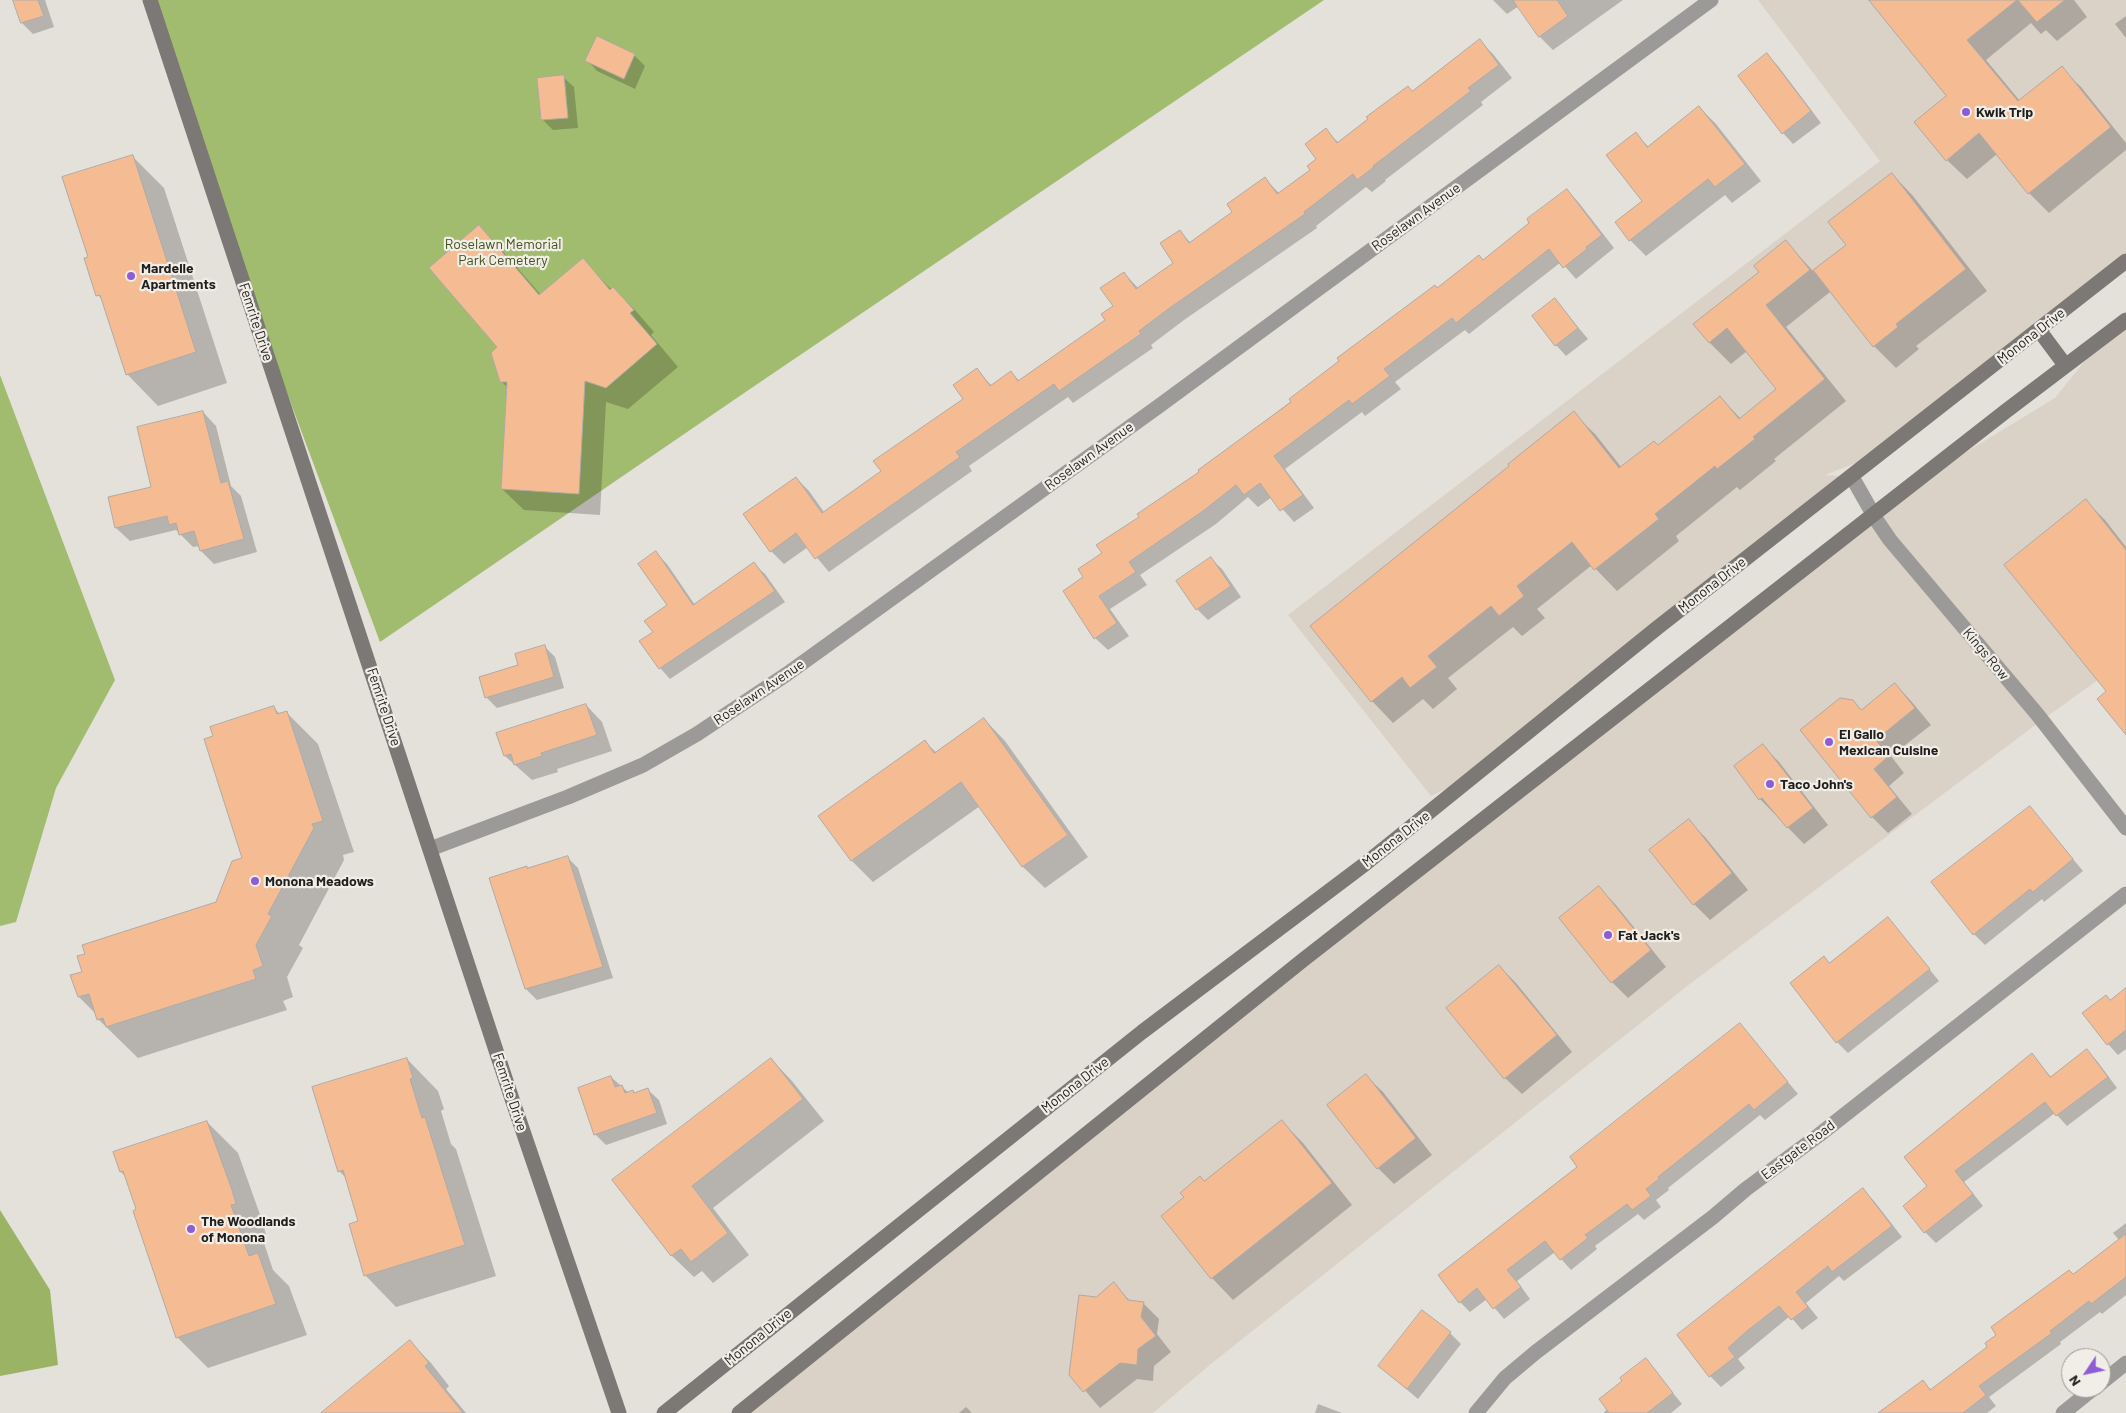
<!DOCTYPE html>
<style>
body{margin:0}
#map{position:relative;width:2126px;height:1413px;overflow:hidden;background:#e4e0da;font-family:Barlow,sans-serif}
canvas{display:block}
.north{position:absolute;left:2061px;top:1348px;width:50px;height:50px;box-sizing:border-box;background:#f1ede7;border:1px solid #9e9b96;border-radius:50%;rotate:236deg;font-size:14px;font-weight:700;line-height:20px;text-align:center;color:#211f1d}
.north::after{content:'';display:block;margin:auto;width:18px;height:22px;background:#8e5dd6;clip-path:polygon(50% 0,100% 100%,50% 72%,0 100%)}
</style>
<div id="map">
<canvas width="2126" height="1413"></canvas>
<div class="north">N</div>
</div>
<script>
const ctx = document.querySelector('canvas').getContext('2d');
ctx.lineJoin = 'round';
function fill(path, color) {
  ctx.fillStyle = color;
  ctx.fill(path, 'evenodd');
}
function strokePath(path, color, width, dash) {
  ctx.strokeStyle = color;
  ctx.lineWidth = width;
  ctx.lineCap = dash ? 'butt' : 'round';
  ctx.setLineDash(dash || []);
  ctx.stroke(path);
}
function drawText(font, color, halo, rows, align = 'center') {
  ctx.font = font + ' Barlow,sans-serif';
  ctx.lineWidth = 4.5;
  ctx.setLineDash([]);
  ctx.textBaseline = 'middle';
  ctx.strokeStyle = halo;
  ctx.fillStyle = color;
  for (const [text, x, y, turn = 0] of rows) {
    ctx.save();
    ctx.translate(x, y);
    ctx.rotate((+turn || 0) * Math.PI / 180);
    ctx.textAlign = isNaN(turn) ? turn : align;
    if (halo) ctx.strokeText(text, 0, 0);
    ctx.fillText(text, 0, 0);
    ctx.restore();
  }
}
fill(new Path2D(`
 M1758 0H2126V261L1884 452 1825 475 1852 477 1480 772 1431 796 1288 615 1880 161Z
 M2126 320V660L2042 720 1691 983 1212 1363 1153 1413H739L1912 485 2055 398 2108 332Z`), '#dad1c7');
fill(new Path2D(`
 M150 0H1324L750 389 380 642 224 224Z
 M0 375 115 680 56 788 16 922 0 926Z`), '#a2bc6f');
fill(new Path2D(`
 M0 1210 50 1290 58 1365 0 1376Z`), '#9ab365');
fill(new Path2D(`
 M14 0H45L54 27 33 34 22 23Z
 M1493 0H1623L1553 50 1539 36 1519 6 1507 14Z
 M1871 0H2074L2087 17 2057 41 2046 30 2041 34 2031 23 1986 60 2020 101 2061 68 2081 87 2126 143V150L2049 213 2029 193 1997 154 1967 179 1947 160 1948 96Z
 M2126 16V38L2115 24Z
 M597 38 635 56 645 66 635 89 597 71 587 60Z
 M1480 41 1493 54 1512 78 1481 102 1483 105 1385 180 1386 181 1372 192 1366 187 1316 226 1317 228 1184 320 1151 345 1153 348 1073 403 1068 397 969 466 972 471 829 572 808 547 784 564 771 551 796 478 809 491 824 512 882 471 965 399 977 370 992 386 1011 373 1020 381 1107 320 1114 306 1124 273 1139 289 1175 263 1179 231 1191 243 1234 213 1265 179 1280 194 1312 171 1318 159 1325 130 1339 143 1412 92Z
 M1767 55 1778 66 1821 123 1793 144 1783 133Z
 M563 77 574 87 578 128 553 130 542 119Z
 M1699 107 1716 124 1761 181 1732 203 1725 195 1646 256 1630 240 1643 201 1635 134 1649 147Z
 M132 156 164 188 227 383 158 406 127 374 103 301 98 295 89 258Z
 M1892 174 1913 196 1987 291 1916 346 1919 349 1896 368 1874 346 1830 292 1786 327 1846 401 1774 459 1776 461 1740 490 1737 487 1676 536 1679 541 1617 591 1592 565 1537 609 1545 618 1522 636 1513 627 1448 678 1457 689 1433 709 1423 699 1393 723 1372 701 1511 466 1573 413 1595 434 1622 468 1658 447 1720 397 1741 419 1778 389 1747 351 1731 364 1709 342 1761 272 1786 242 1813 271 1848 245Z
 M1567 190 1579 203 1614 248 1576 279 1561 262 1469 334 1465 330 1395 382 1401 389 1365 416 1362 412 1285 469 1314 508 1294 522 1272 497 1258 507 1248 497 1216 524 1140 575 1147 585 1110 609 1129 636 1108 650 1095 638 1085 578 1104 554 1141 517 1479 256 1484 261 1531 223Z
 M479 227 500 248 541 295 582 260 612 290 613 288 635 310 654 332 651 335 678 367 628 409 606 402 600 515 524 510 502 489 508 388 501 381 499 347Z
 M1555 300 1588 339 1566 356 1556 345Z
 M203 412 216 426 231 486 241 496 257 552 214 564 201 551 200 546 193 547 176 530 130 541 116 528 109 498 153 488Z
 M2086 501 2105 520 2126 547V733L2108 692Z
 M656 553 667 564 695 605 754 564 765 574 785 602 670 679 660 668 654 632 669 605Z
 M1211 559 1222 569 1241 597 1208 620 1197 609 1178 582Z
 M544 646 555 657 564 688 497 708 486 697Z
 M1895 684 1911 701 1931 725 1891 756 1904 773 1889 786 1912 814 1888 833 1872 817 1853 702 1862 711Z
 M586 705 602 722 612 751 557 769 558 772 532 780 505 756Z
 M274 708 280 714 286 712 318 744 354 852 343 855 344 860 299 945 303 948 287 977 293 997 283 1001 287 1010 138 1058 98 1019 97 1015 79 997 83 973 217 903 244 859 214 737Z
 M984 719 1005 741 1088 857 1045 888 1023 867 980 806 873 882 852 861 925 742 937 753Z
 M1763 746 1779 762 1828 825 1804 844 1760 799Z
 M2030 808 2083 871 2044 902 2042 899 1985 945 1974 934Z
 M1688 821 1705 837 1748 890 1710 920 1694 904 1651 850Z
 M567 857 578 868 613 978 537 1000 526 989 491 879 526 867 529 869Z
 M1598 887 1615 904 1666 967 1628 998 1612 982Z
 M1888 918 1939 981 1848 1053 1837 1042 1791 983 1824 958 1830 964Z
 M1499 966 1516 983 1572 1052 1522 1094 1505 1078Z
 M2126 989V1049L2118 1055 2108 1044 2111 1001Z
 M1740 1025 1798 1094 1765 1120 1760 1115 1668 1188 1669 1190 1656 1200 1661 1207 1644 1220 1638 1214 1595 1246 1597 1249 1571 1270 1555 1252 1517 1281 1530 1299 1504 1319 1487 1299 1470 1312 1460 1302 1579 1168Z
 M2086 1051 2097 1061 2117 1088 2067 1126 2055 1113 1964 1182 1983 1206 1936 1243 1925 1232 1929 1187 2032 1055 2051 1077Z
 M407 1059 438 1091 444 1109 441 1111 451 1144 456 1149 496 1276 396 1307 365 1275 360 1222 347 1179 339 1171Z
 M771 1059 792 1081 824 1121 713 1208 749 1255 713 1283 702 1271 694 1277 672 1256 614 1181Z
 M1366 1076 1383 1092 1432 1155 1394 1184 1378 1168Z
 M611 1077 629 1093 633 1092 635 1094 648 1090 659 1100 667 1124 606 1145 595 1134Z
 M207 1122 238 1153 263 1223 266 1235 262 1237 273 1270 289 1286 307 1335 208 1368 177 1337 126 1177 121 1172Z
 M1282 1122 1303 1143 1352 1205 1233 1300 1212 1278 1162 1216Z
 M1863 1190 1874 1201 1902 1237 1844 1281 1839 1276 1806 1303 1818 1318 1802 1330 1790 1316 1738 1359 1745 1368 1721 1387 1710 1376 1679 1336Z
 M2126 1223V1295L2102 1314 2100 1312 2060 1342 2061 1344 1989 1397 1996 1406 1987 1413H1881L1922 1381 1932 1391 1989 1347 2073 1276 2119 1240 2113 1233Z
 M1114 1284 1131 1302 1143 1303 1159 1319 1157 1334 1171 1352 1154 1366 1153 1381 1137 1379 1100 1408 1071 1374 1096 1298Z
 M1450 1333 1461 1344 1418 1399 1379 1366Z
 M410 1342 431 1363 449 1386 446 1389 466 1413H323Z
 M1646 1360 1682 1404 1671 1413H1603L1608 1409 1624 1381Z
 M1318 1404 1342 1413H1315Z
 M966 1407 972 1413H959Z`), '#0003');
const building = new Path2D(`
 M13 0H38L44 16 21 23Z
 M1513 0H1557L1568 16 1539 37Z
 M1869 0H2017L1967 40 2018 101 2062 66 2111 127 2028 194 1979 133 1946 161 1914 122 1946 96Z
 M2018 0H2065L2037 22Z
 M597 36 635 54 624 79 585 61Z
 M1480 39 1499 65 1468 88 1471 91 1373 166 1374 167 1357 180 1353 174 1304 212 1305 214 1171 307 1139 331 1141 334 1059 391 1054 384 956 452 960 457 815 559 796 533 770 552 743 514 796 477 822 513 881 471 873 461 963 399 953 385 977 368 990 386 1011 371 1018 381 1105 320 1101 314 1113 306 1100 288 1124 272 1136 289 1173 263 1160 243 1180 230 1189 243 1232 212 1227 204 1265 177 1277 194 1310 170 1307 166 1316 159 1305 144 1326 128 1337 143 1368 119 1366 117 1408 86 1412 91Z
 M1767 53 1811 111 1782 134 1738 76Z
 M564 75 568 118 541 120 537 78Z
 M1699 106 1745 164 1715 187 1708 179 1629 241 1615 222 1642 201 1606 155 1636 132 1647 147Z
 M133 155 196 352 126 375 100 295 96 296 84 258 88 257 62 177Z
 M1892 173 1966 269 1896 324 1898 327 1873 347 1813 270 1846 245 1828 222Z
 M1567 189 1602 235 1586 247 1587 249 1563 268 1549 249 1456 323 1452 318 1384 369 1390 376 1352 404 1349 400 1274 456 1303 495 1280 511 1260 483 1244 495 1236 485 1203 511 1129 562 1136 572 1099 596 1117 623 1094 639 1063 591 1083 577 1078 569 1102 553 1096 545 1139 517 1137 514 1199 472 1198 470 1291 402 1289 399 1339 361 1337 358 1435 285 1437 288 1479 255 1483 260 1529 223 1527 219Z
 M479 225 539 295 583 258 610 290 613 287 634 310 630 313 657 344 606 388 585 381 579 494 501 489 507 382H500L491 353 497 347 429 268Z
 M1786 240 1810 270 1766 305 1825 379 1753 437 1755 439 1717 469 1715 466 1655 514 1659 519 1594 570 1572 542 1517 586 1524 596 1499 616 1491 606 1428 656 1437 667 1410 688 1402 677 1371 702 1310 626 1509 466 1508 464 1574 411 1619 468 1654 441 1658 445 1720 396 1739 419 1776 389 1727 328 1709 343 1693 324 1759 272 1754 266Z
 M1555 298 1578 328 1555 346 1532 316Z
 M203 411 221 483 228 481 244 539 200 551 194 531 179 535 176 523 169 525 167 516 115 528 108 497 151 487 137 427Z
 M2086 499 2126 550V735L2097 699 2106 691 2004 565Z
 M656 551 693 605 754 562 775 591 659 669 639 641 653 632 644 621 667 605 638 564Z
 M1211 557 1231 586 1196 610 1176 581Z
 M545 645 554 677 485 698 479 677 518 665 515 654Z
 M1895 683 1915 708 1876 740 1889 756 1874 769 1897 797 1871 818 1800 730 1840 698 1853 700 1861 710Z
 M586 704 597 735 541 753 542 756 514 765 511 754 504 756 496 733Z
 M274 706 277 714 287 711 323 821 312 824 314 828 268 914 272 916 256 945 263 966 253 970 256 979 106 1027 103 1018 97 1020 89 994 78 997 70 975 82 972 77 956 85 954 82 945 216 902 232 861 242 858 204 739 213 736 210 727Z
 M984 718 1068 835 1022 867 961 782 851 861 818 816 925 740 934 753Z
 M1763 744 1813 808 1787 828 1762 798 1759 800 1734 766Z
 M2030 806 2073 859 2033 892 2030 889 1973 935 1931 882Z
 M1689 819 1732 873 1693 905 1649 850Z
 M568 856 603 967 525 989 489 878 527 866V868Z
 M1599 886 1651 950 1611 983 1559 918Z
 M1888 917 1930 969 1836 1043 1790 983 1824 956 1829 963Z
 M1499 965 1557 1035 1504 1079 1446 1008Z
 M2126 988V1030L2107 1045 2082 1013 2106 995 2110 1000Z
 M1740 1023 1788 1082 1754 1110 1749 1104 1658 1177 1659 1179 1646 1189 1651 1196 1632 1210 1627 1204 1585 1235 1588 1238 1560 1260 1545 1241 1507 1270 1521 1287 1493 1309 1477 1288 1459 1303 1438 1275 1577 1167 1570 1157Z
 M2087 1049 2108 1077 2056 1116 2045 1102 1955 1171 1973 1194 1924 1233 1903 1206 1927 1186 1904 1157 2032 1053 2050 1077Z
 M407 1058 413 1078 410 1079 422 1118 425 1117 465 1245 364 1276 349 1224 358 1221 343 1170 338 1172 312 1087Z
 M771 1058 803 1099 692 1186 728 1233 691 1262 681 1249 671 1256 612 1180Z
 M1366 1074 1416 1138 1377 1169 1327 1105Z
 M611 1076 615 1087 622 1085 625 1093 633 1090 634 1093 648 1088 657 1113 594 1135 578 1088Z
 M1282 1120 1332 1183 1211 1279 1161 1216 1184 1197 1180 1193 1200 1176 1204 1181Z
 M207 1121 232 1190 236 1204 231 1205 249 1256 258 1253 276 1304 176 1338 133 1211 136 1209 123 1171 120 1172 113 1152Z
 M1863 1188 1892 1226 1832 1272 1828 1266 1796 1292 1808 1307 1791 1320 1779 1306 1747 1331 1728 1348 1735 1357 1709 1377 1677 1335Z
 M2126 1234V1277L2091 1304 2089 1301 2050 1331 2052 1333 1979 1386 1986 1395 1963 1413H1878L1923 1380 1930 1390 1987 1347 1985 1343 1996 1335 1991 1327 2069 1270 2073 1274Z
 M1114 1282 1128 1300 1144 1302 1141 1317 1156 1336 1138 1349 1137 1365 1120 1363 1083 1392 1069 1375 1079 1295 1096 1297Z
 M1422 1310 1451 1332 1407 1389 1378 1366Z
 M410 1340 429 1363 425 1366 463 1413H321Z
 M1646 1358 1673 1393 1647 1413H1609L1599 1399 1622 1381 1620 1378Z`);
fill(building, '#f5bc93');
strokePath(building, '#afa9a5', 1);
strokePath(new Path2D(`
 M1852 477 1877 521 1890 540 2037 714 2126 828
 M430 849 568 797 643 765 697 734 787 674 1159 406 1711 0
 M2101 1383 2126 1363
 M1476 1413 1505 1378 1536 1352 1713 1217 1746 1189 1819 1135 2126 894
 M2063 1413 2094 1388`), '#9c9a98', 15);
strokePath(new Path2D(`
 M150 0 512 1099 619 1413
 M2039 330 2065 365
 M664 1413 1142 1032 1365 864 1657 628 2126 261
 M739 1413 1303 960 2006 411 2126 320`), '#7b7875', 15);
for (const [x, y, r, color] of [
 [1966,112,5,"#8e5dd6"],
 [131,276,5,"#8e5dd6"],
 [1829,742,5,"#8e5dd6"],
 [1770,784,5,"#8e5dd6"],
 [255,881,5,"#8e5dd6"],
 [1608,935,5,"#8e5dd6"],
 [191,1229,5,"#8e5dd6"]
]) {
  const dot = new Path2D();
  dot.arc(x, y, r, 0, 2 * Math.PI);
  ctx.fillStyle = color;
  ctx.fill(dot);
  strokePath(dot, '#f1ede7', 2);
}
drawText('bold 14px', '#211f1d', '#f1ede7', [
 ["Kwik Trip",1976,112],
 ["Mardelle",141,268],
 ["Apartments",141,284],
 ["El Gallo",1839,734],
 ["Mexican Cuisine",1839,750],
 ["Taco John's",1780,784],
 ["Monona Meadows",265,881],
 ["Fat Jack's",1618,935],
 ["The Woodlands",201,1221],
 ["of Monona",201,1237]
], 'left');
drawText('14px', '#211f1d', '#f1ede7', [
 ["Roselawn Avenue",1416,217,-36],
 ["Femrite Drive",256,322,72],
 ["Monona Drive",2031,336,-38],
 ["Roselawn Avenue",1089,456,-36],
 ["Monona Drive",1712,585,-38],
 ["Kings Row",1986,654,50],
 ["Roselawn Avenue",759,692,-34],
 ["Femrite Drive",384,707,72],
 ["Monona Drive",1396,839,-38],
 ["Monona Drive",1075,1085,-38],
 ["Femrite Drive",510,1092,72],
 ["Eastgate Road",1798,1150,-37],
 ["Monona Drive",758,1337,-39]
]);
drawText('14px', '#41521a', '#f1ede7', [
 ["Roselawn Memorial",503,244],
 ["Park Cemetery",503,260]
]);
</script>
